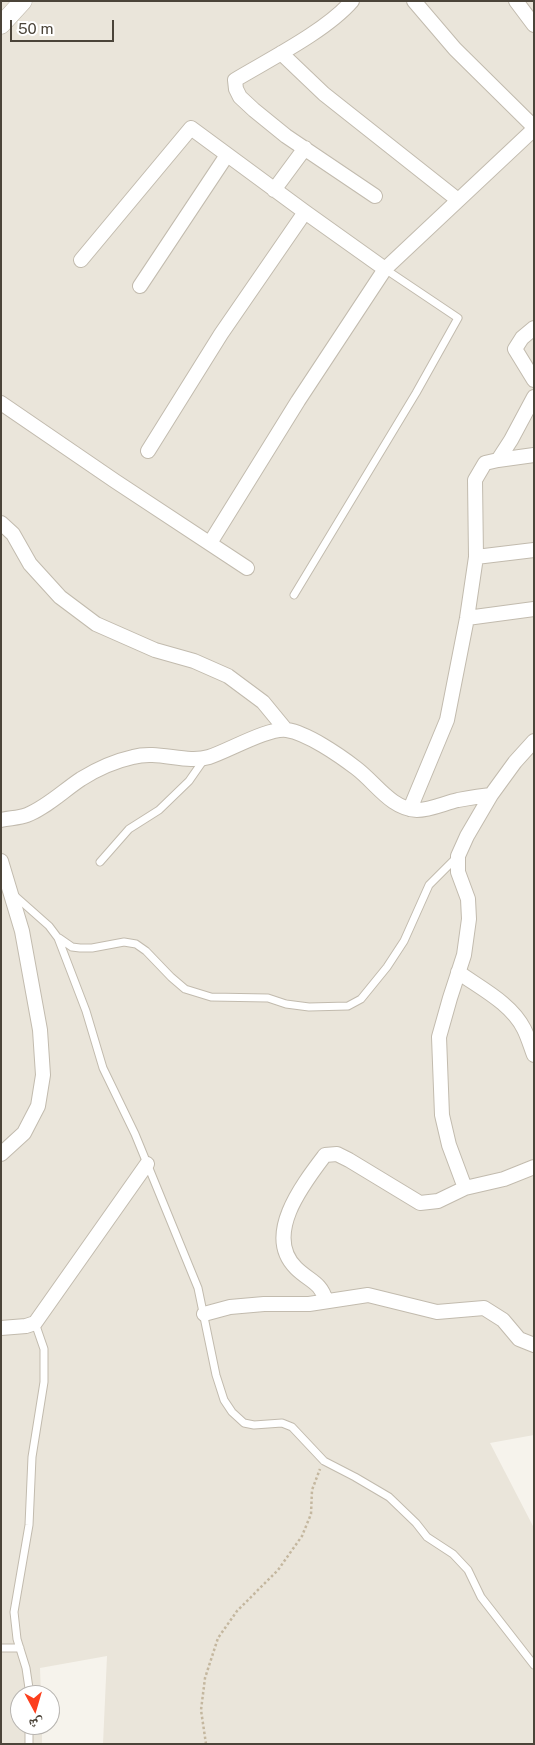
<!DOCTYPE html>
<meta charset="utf-8">
<style>
body{margin:0}
#map{position:relative;width:535px;height:1745px;overflow:hidden;background:#f6f3ec;font-family:"Public Sans","Noto Naskh Arabic",sans-serif}
canvas{display:block}
.frame{position:absolute;inset:0;border:2px solid #4b4439;pointer-events:none}
.north{position:absolute;left:10px;top:1685px;width:50px;height:50px;box-sizing:border-box;background:#fff;border:1px solid #b7b4b0;border-radius:50%;rotate:174deg;font-size:14px;font-weight:700;line-height:20px;text-align:center;color:#4b4439}
.north::after{content:'';display:block;margin:auto;width:18px;height:22px;background:#fc3f1d;clip-path:polygon(50% 0,100% 100%,50% 72%,0 100%)}
.scale{position:absolute;left:10px;top:20px;width:104px;height:22px;box-sizing:border-box;border:2px solid #4b4439;border-top:0;padding-left:6px;font-size:15px;line-height:18px;white-space:nowrap;color:#4b4439;-webkit-text-stroke:4px #fff;paint-order:stroke}
</style>
<div id="map">
<canvas width="535" height="1745"></canvas>
<div class="frame"></div>
<div class="north">ش</div>
<div class="scale">50 m</div>
</div>
<script>
const ctx = document.querySelector('canvas').getContext('2d');
ctx.lineJoin = 'round';
function fill(path, color) {
  ctx.fillStyle = color;
  ctx.fill(path, 'evenodd');
}
function strokePath(path, color, width, dash) {
  ctx.strokeStyle = color;
  ctx.lineWidth = width;
  ctx.lineCap = dash ? 'butt' : 'round';
  ctx.setLineDash(dash || []);
  ctx.stroke(path);
}
fill(new Path2D(`
 M1 1H534V1435L490 1443 534 1528V1744H103L107 1656 40 1668 41 1695H20V1725H42V1744H1Z`), '#eae5da');
const service = new Path2D(`
 M294 595 416 393 458 318 385 269
 M100 862 129 829 159 810 189 781 205 758
 M14 895 49 926 58 938 86 1011 103 1068 135 1134 198 1288 216 1375 224 1400 232 1412 244 1423 254 1425 282 1423 292 1427 324 1461 355 1477 389 1497 416 1523 427 1537 453 1554 468 1570 481 1597 534 1665
 M59 938 72 947 80 948H92L124 942 136 944 146 951 171 977 185 989 211 997 268 998 286 1004 309 1007 348 1006 361 999 387 967 404 941 429 885 457 857
 M1 1648H20
 M30 1695 26 1668 17 1639 14 1612 29 1525 32 1457 44 1382V1349L35 1323
 M29 1744V1725`);
const minor = new Path2D(`
 M352 1C326 31 270 59 235 80L236 89 240 97 254 110 286 136 375 196
 M414 1 455 49 534 127
 M516 1 534 25
 M281 53 324 94 458 200
 M274 190 305 148
 M81 260 191 128 305 212 385 269
 M140 286 227 155
 M534 328 522 338 515 349 534 380
 M1 403 115 481 247 568
 M148 451 221 334 305 212
 M498 460 534 455
 M1 523 13 534 30 564 60 597 96 624 155 650 194 661 228 676 263 702 286 730
 M210 543 298 401 385 269 534 129
 M476 557 534 550
 M467 618 534 609
 M410 809 447 720 467 618 476 557 475 480 485 463 498 460 511 440 534 397
 M1 820C10 818 19 818 27 815 47 807 63 791 81 779 97 769 115 761 133 757 158 750 186 764 209 757 228 751 269 727 287 730 307 733 339 755 356 768 376 783 391 809 417 810 430 810 445 803 458 800 469 798 480 796 491 795
 M1 861 22 931 40 1030 43 1075 38 1106 24 1133 1 1154
 M458 972C480 988 511 1003 524 1029 528 1037 531 1047 534 1055
 M465 1188 449 1145 442 1115 439 1037 450 998 464 955 469 919 468 899 458 872V856L467 836 491 795 515 762 534 741
 M326 1301C321 1282 309 1281 296 1268 263 1235 303 1184 325 1155L337 1154 349 1160 420 1203 438 1201 465 1188 504 1179 534 1167
 M204 1314 230 1307 264 1304H309L368 1295 437 1312 484 1308 503 1320 519 1339 534 1345
 M1 1328 26 1326 35 1323 147 1164`);
const tertiary = new Path2D(`
 M1 25 23 1`);
strokePath(service, '#c2bbae', 9);
strokePath(minor, '#c2bbae', 16);
strokePath(tertiary, '#c2bbae', 19);
strokePath(new Path2D(`
 M206 1744 201 1710 205 1678 218 1638 237 1611 278 1570 302 1536 311 1514 312 1490 320 1469`), '#c4b79f', 2.5, [2.5, 2.5]);
strokePath(service, '#fff', 7);
strokePath(minor, '#fff', 14);
strokePath(tertiary, '#fff', 18);
</script>
